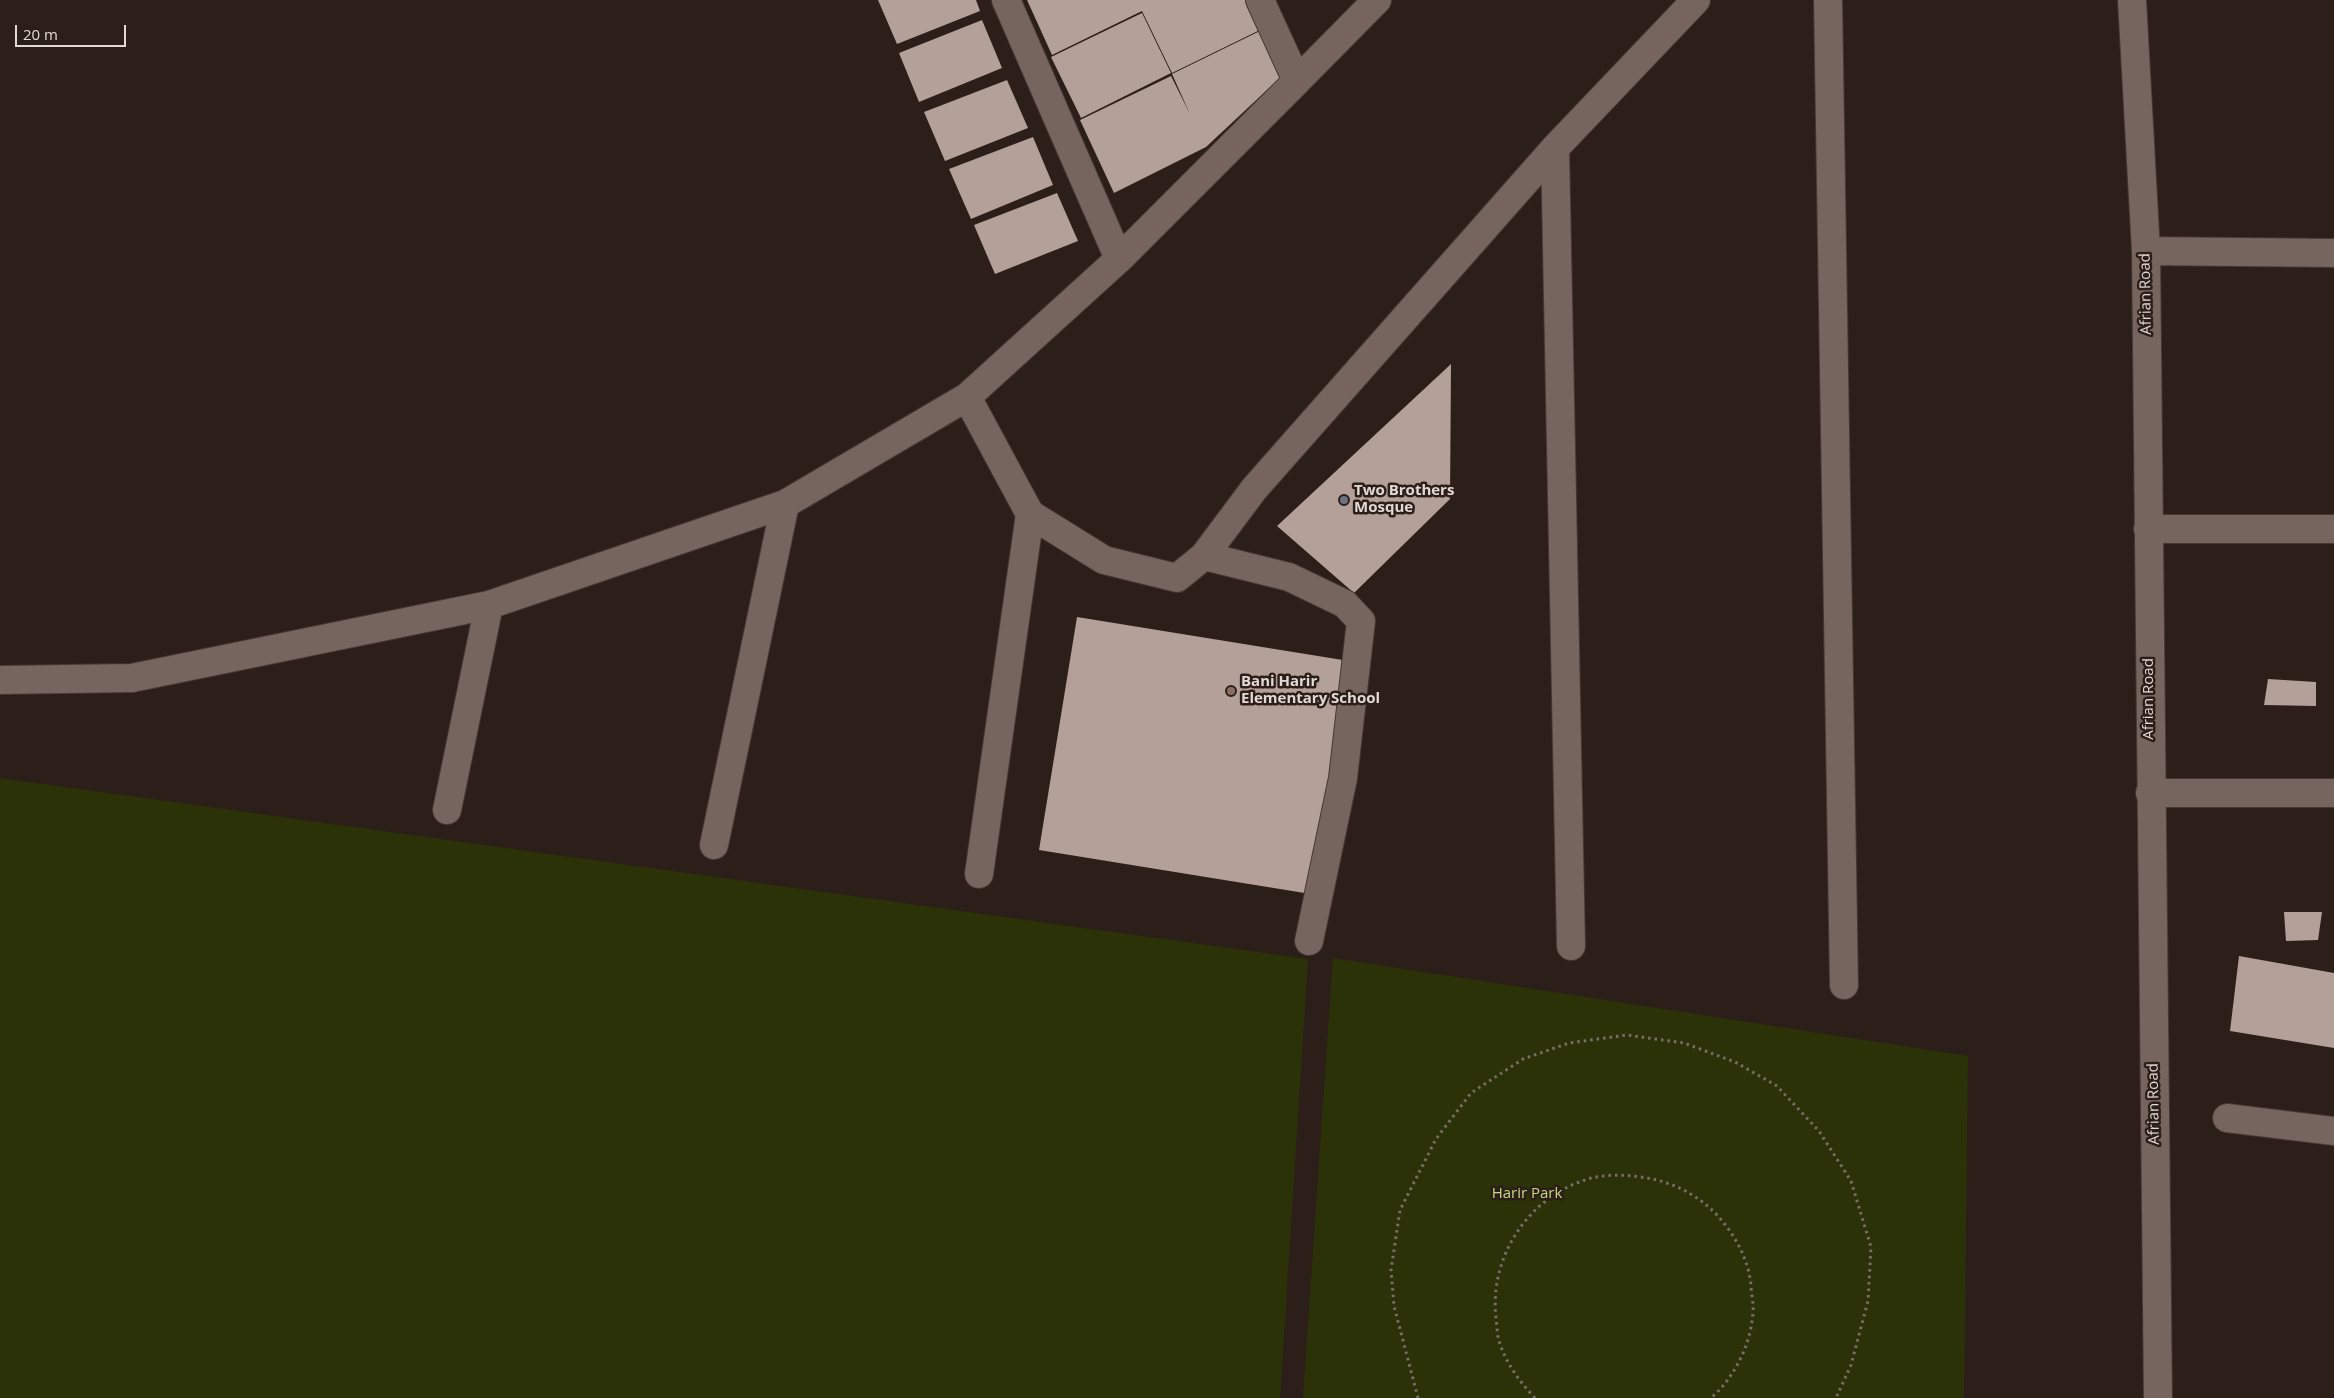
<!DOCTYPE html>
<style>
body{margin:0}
#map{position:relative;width:2334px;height:1398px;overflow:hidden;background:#2c1e18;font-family:"Open Sans",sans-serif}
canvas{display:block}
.scale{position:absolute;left:15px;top:25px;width:111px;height:22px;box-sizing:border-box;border:2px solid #e2d8d4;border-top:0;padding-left:6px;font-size:15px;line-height:18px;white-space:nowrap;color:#e2d8d4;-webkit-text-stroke:4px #2c1e18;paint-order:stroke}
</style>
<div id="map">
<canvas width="2334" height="1398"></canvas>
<div class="scale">20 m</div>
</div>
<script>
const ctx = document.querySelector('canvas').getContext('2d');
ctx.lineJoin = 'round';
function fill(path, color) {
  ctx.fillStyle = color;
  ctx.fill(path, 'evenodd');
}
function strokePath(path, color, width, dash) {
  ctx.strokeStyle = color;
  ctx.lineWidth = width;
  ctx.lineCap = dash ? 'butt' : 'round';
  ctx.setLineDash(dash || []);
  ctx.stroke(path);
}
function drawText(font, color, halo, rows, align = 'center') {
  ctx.font = font + ' "Open Sans",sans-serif';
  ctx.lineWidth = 5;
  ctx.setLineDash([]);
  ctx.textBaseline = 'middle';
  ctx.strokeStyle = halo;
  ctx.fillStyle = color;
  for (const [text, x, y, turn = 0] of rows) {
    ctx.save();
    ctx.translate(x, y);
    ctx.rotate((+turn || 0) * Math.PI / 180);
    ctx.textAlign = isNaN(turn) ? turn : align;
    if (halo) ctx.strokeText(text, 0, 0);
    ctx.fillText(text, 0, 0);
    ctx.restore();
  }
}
fill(new Path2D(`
 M0 778 1308 959 1280 1398H0Z
 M1333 958 1968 1056 1964 1398H1303Z`), '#2b3208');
fill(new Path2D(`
 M878 0H976L980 11 897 44Z
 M1027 0H1249L1262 29 1172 73 1142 11 1052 55Z
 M1142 13 1171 73 1081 118 1051 57Z
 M982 20 1002 68 919 102 899 53Z
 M1262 30 1283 75 1206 147 1114 193 1080 120 1171 76 1190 114 1172 74Z
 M1007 80 1028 128 945 161 924 112Z
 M1033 137 1053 185 971 219 949 169Z
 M1057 193 1078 241 995 274 974 225Z
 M1451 364 1450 499 1354 593 1277 526Z
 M1077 617 1355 662 1317 895 1039 850Z
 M2268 679 2316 682V706L2264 705Z
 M2284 912H2322L2318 940 2286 941Z
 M2239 956 2334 973V1048L2230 1031Z`), '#b3a099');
const minor = new Path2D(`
 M1006 0 1119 259 1297 81
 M1260 0 1297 81 1377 0
 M1828 0 1844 985
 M2132 0 2146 251 2158 1398
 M2146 251 2334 253
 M967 397 1030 514 1104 560 1177 578 1204 556 1254 489 1555 148
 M2148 529H2334
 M1204 556 1289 577 1345 604 1361 621 1343 778 1309 941
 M0 680 132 678 489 605 785 504 967 397 1119 259
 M2150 793H2334
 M447 810 489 605
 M714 845 785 504
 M979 874 1030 514
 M1571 946 1555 148 1696 0
 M2227 1118 2334 1131`);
strokePath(minor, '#453936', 30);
strokePath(new Path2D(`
 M1418 1398 1394 1306 1391 1270 1400 1210 1436 1139 1471 1093 1523 1059 1569 1043 1627 1035 1684 1043 1735 1062 1777 1086 1819 1131 1851 1181 1871 1247 1868 1301 1851 1365 1836 1398
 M1535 1398C1519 1381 1506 1363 1499 1341 1497 1334 1497 1326 1496 1318 1489 1257 1528 1197 1588 1179 1609 1173 1632 1175 1652 1179 1677 1184 1700 1197 1717 1215 1735 1235 1748 1258 1751 1285 1751 1294 1754 1303 1753 1312 1751 1344 1735 1377 1711 1398`), '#7a6e69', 3, [2.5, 4]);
strokePath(minor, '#76655e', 28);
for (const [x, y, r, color] of [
 [1344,500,5,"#6b7280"],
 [1231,691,5,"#8d6e63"]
]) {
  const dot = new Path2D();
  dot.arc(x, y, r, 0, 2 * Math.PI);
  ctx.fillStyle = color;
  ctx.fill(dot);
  strokePath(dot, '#2c1e18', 2);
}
drawText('15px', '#e2d8d4', '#2c1e18', [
 ["Afrian Road",2146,294,-91],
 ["Afrian Road",2149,699,-90],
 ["Afrian Road",2154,1104,-91]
]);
drawText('bold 15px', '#e2d8d4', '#2c1e18', [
 ["Two Brothers",1354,491],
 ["Mosque",1354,508],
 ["Bani Harir",1241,682],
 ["Elementary School",1241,699]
], 'left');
drawText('15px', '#c7d981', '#2c1e18', [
 ["Harir Park",1527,1194]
]);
</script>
